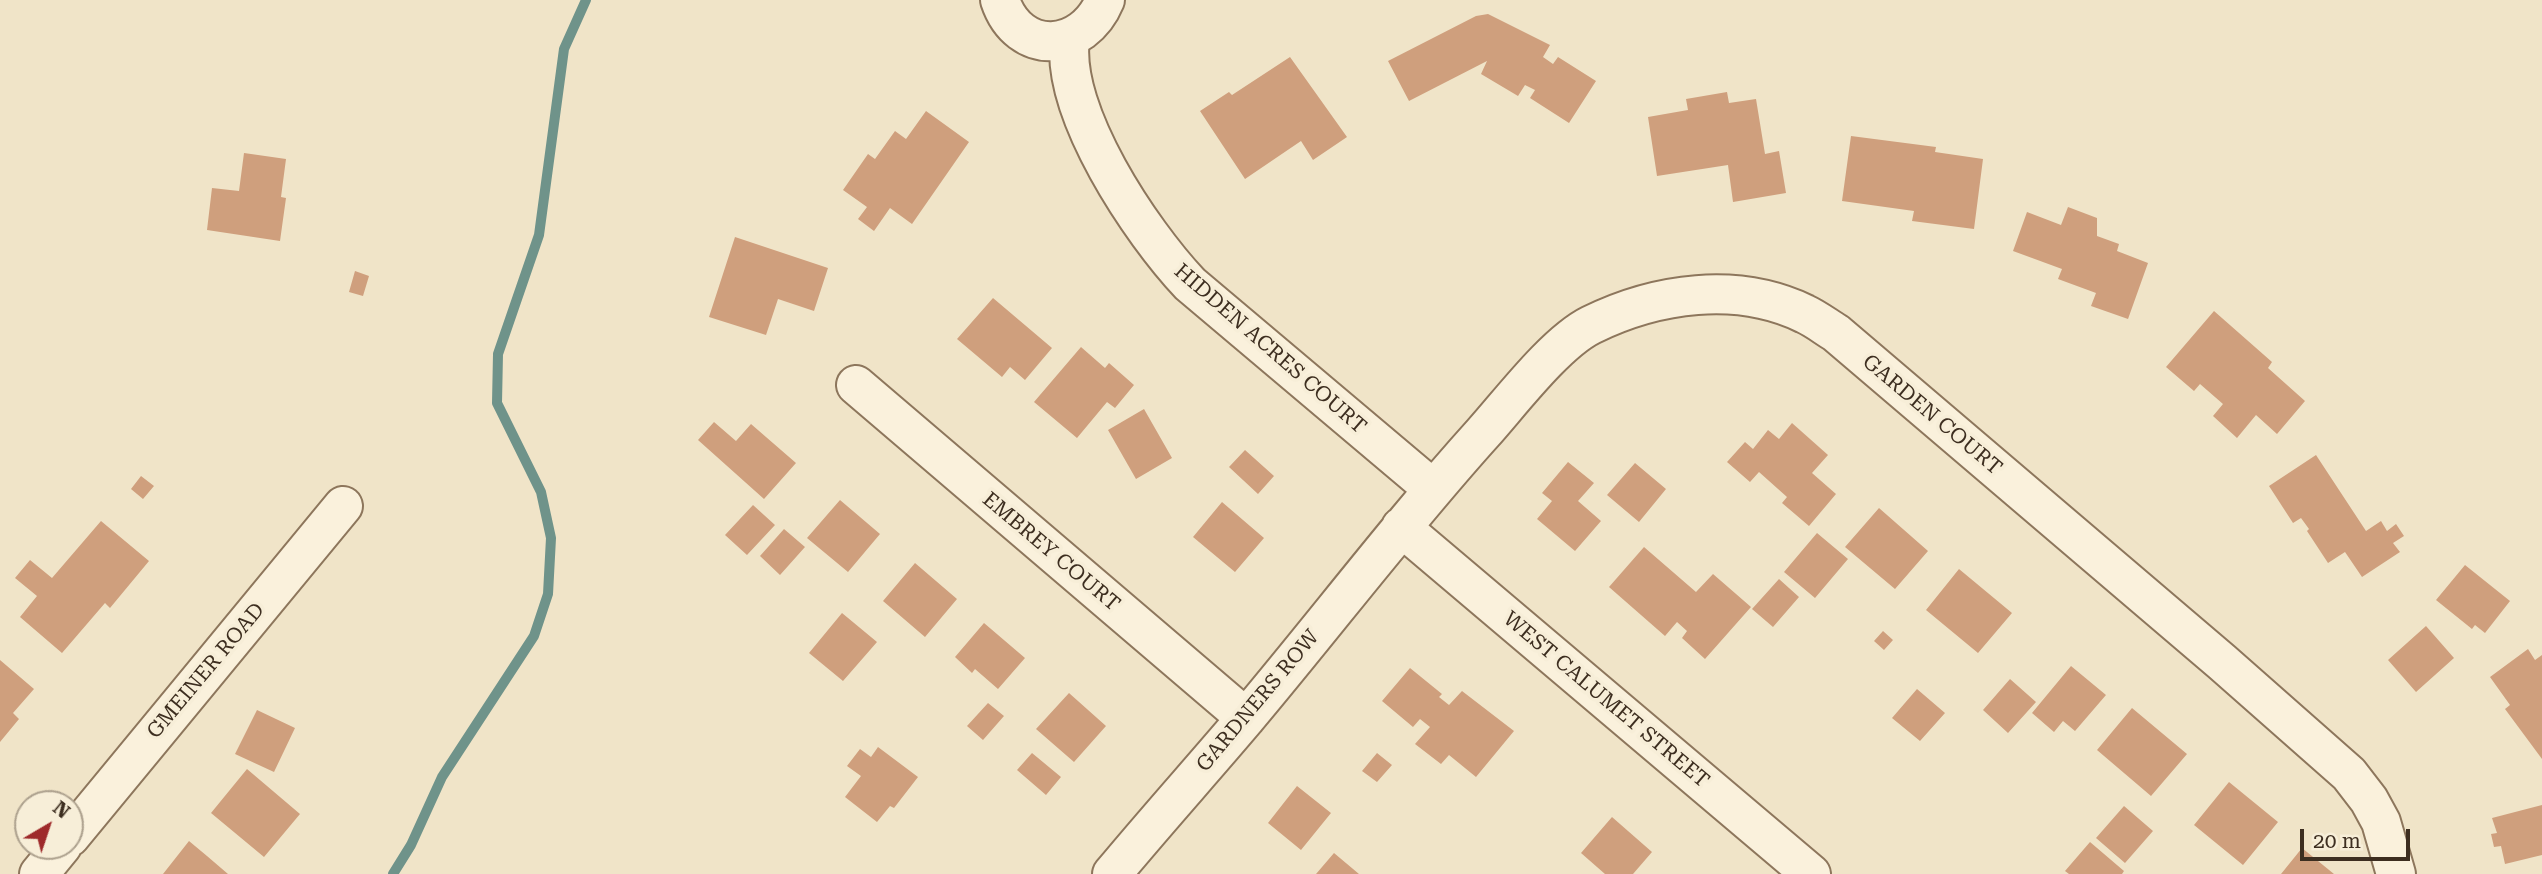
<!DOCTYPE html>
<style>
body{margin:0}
#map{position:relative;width:2542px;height:874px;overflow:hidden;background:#f0e4c8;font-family:"Roboto Serif",serif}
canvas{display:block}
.north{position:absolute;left:14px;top:790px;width:70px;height:70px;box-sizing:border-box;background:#f7eed8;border:2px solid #ada18e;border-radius:50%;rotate:39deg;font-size:19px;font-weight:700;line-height:28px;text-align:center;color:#3d2e20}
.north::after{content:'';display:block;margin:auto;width:24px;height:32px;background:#9e2a2b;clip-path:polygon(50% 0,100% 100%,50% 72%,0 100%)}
.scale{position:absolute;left:2300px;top:829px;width:110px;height:32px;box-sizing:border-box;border:4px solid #3d2e20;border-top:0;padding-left:9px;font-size:21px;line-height:24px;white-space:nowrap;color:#3d2e20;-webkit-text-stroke:5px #f7eed8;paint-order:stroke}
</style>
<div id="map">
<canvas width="2542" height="874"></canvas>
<div class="north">N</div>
<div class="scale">20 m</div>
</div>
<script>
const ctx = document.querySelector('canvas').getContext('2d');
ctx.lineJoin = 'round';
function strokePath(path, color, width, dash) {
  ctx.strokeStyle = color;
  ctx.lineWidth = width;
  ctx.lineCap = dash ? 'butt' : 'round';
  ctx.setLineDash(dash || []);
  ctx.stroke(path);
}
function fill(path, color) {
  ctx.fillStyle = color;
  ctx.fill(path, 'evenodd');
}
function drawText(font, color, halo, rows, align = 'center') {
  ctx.font = font + ' "Roboto Serif",serif';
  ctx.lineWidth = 7;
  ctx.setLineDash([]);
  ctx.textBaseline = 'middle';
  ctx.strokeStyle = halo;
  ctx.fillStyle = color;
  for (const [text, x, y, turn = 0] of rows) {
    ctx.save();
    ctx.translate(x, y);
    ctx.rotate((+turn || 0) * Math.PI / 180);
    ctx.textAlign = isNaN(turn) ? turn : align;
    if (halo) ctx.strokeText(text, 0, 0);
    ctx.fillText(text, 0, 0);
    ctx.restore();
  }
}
strokePath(new Path2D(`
 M393 874 411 845 442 777 534 636 548 594 551 538 541 492 497 403 498 354 539 235 564 49 586 0`), '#6f938a', 10);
fill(new Path2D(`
 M1488 14 1550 45 1543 57 1553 64 1558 57 1596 81 1569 123 1530 98 1535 90 1525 85 1518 96 1481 74 1487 61 1409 101 1388 61 1476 16Z
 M1290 57 1347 137 1313 160 1301 141 1245 179 1200 111 1229 92 1232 95Z
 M1727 92 1729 103 1756 99 1765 154 1779 151 1786 193 1733 202 1728 165 1657 176 1648 117 1688 110 1686 99Z
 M926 111 969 142 912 224 890 208 874 231 858 219 867 207 843 190 868 154 875 159 895 131 906 139Z
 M1851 136 1936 147 1935 152 1983 159 1974 229 1912 221 1914 211 1842 201Z
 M244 153 286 159 281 197 286 198 280 241 207 230 212 188 239 191Z
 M2068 207 2097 218V236L2119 244 2117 251 2148 263 2128 319 2091 306 2096 293 2058 279 2062 269 2013 251 2027 212 2061 225Z
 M735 237 828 268 814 311 778 299 766 335 709 317Z
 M355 271 369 276 363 296 349 292Z
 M993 298 1052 348 1025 380 1010 367 1002 377 957 339Z
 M2214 311 2272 362 2268 368 2305 401 2277 434 2256 415 2237 438 2213 416 2223 404 2200 384 2194 391 2166 367Z
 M1081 347 1105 368 1109 363 1134 385 1115 408 1107 402 1077 438 1034 402Z
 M1144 409 1172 458 1136 479 1108 430Z
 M714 422 736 441 751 424 796 463 764 499 698 440Z
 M1792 423 1828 455 1812 473 1836 494 1809 526 1782 503 1787 497 1759 472 1750 482 1727 462 1745 442 1753 449 1768 430 1779 439Z
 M1245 450 1274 476 1258 494 1229 467Z
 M2316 455 2366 531 2381 521 2387 531 2396 524 2404 536 2393 543 2400 552 2362 577 2345 552 2328 563 2307 531 2309 529 2301 518 2293 523 2269 486Z
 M1568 462 1594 483 1578 501 1601 521 1575 551 1537 519 1552 501 1542 493Z
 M1635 463 1666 489 1639 522 1607 495Z
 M141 476 154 486 143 499 131 489Z
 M840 500 880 534 848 572 807 538Z
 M1222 502 1264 538 1235 572 1193 537Z
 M753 505 775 525 747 555 725 535Z
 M1879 508 1928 551 1895 589 1845 547Z
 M101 521 149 561 110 608 105 603 62 653 20 617 37 596 15 578 30 560 52 578Z
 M784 529 805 547 780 575 760 556Z
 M1817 533 1848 559 1815 598 1784 572Z
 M1644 547 1696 592 1713 574 1751 607 1705 659 1682 638 1687 631 1677 622 1665 636 1609 587Z
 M915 563 957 599 925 637 883 601Z
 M2465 565 2510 601 2485 633 2475 625 2472 629 2436 600Z
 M1959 569 2012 613 1978 653 1926 610Z
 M1779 579 1799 597 1773 627 1752 609Z
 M842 613 877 642 843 681 809 653Z
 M984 623 1025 658 998 689 975 669 972 673 955 657Z
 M2426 626 2454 658 2416 692 2388 660Z
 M1883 631 1893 640 1884 650 1874 641Z
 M2528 649 2535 660 2542 655V759L2505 709 2510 705 2490 677Z
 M0 660 34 689 13 713 19 719 0 742Z
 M2071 666 2106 695 2075 731 2063 721 2054 732 2032 713Z
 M1410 668 1442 694 1439 697 1449 705 1462 691 1514 731 1476 777 1449 755 1441 764 1415 744 1430 727 1420 719 1413 727 1382 701Z
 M2010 679 2036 702 2008 733 1983 710Z
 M1917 689 1945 713 1920 741 1892 718Z
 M1069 693 1106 726 1074 762 1036 729Z
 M988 703 1004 716 983 740 967 726Z
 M2132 708 2187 754 2151 796 2097 750Z
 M257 710 295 728 274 772 235 754Z
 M878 747 918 777 894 808 890 806 877 822 845 797 861 776 847 766 860 749 871 757Z
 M1032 753 1061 777 1046 795 1017 770Z
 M1377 753 1392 765 1377 782 1362 771Z
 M247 769 300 814 264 857 211 813Z
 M2229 782 2278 822 2243 865 2194 825Z
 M1297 786 1331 813 1301 850 1268 823Z
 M2542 805V855L2505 864 2501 846 2494 847 2491 834 2497 833 2492 818Z
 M2124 806 2153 831 2125 863 2096 838Z
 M1612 817 1652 852 1633 874H1605L1581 853Z
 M189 841 207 856 228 874H163Z
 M2090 842 2124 871 2122 874H2069L2065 871Z
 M2302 848 2334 874H2281Z
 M1334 853 1359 874H1316Z`), '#cf9f7d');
const minor = new Path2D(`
 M1000 0C1019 57 1083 53 1105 0
 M1070 39C1060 112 1141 232 1190 284L1433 489
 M856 385 1246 718
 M1401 527 1811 874
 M70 837 343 506
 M39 874 62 846
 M1112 874C1156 821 1202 770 1246 718 1326 623 1400 525 1483 433 1510 403 1555 343 1591 325 1656 293 1737 281 1805 314 1816 319 1826 327 1836 333L2222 662 2349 774 2369 800 2381 822 2396 874`);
strokePath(minor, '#8d765c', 42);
strokePath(minor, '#faf1dc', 38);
drawText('21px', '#3d2e20', '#f7eed8', [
 ["HIDDEN ACRES COURT",1270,349,41],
 ["GARDEN COURT",1932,415,40],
 ["EMBREY COURT",1051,552,40],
 ["GMEINER ROAD",206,671,-50],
 ["WEST CALUMET STREET",1606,700,40],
 ["GARDNERS ROW",1258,701,-50]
]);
</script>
